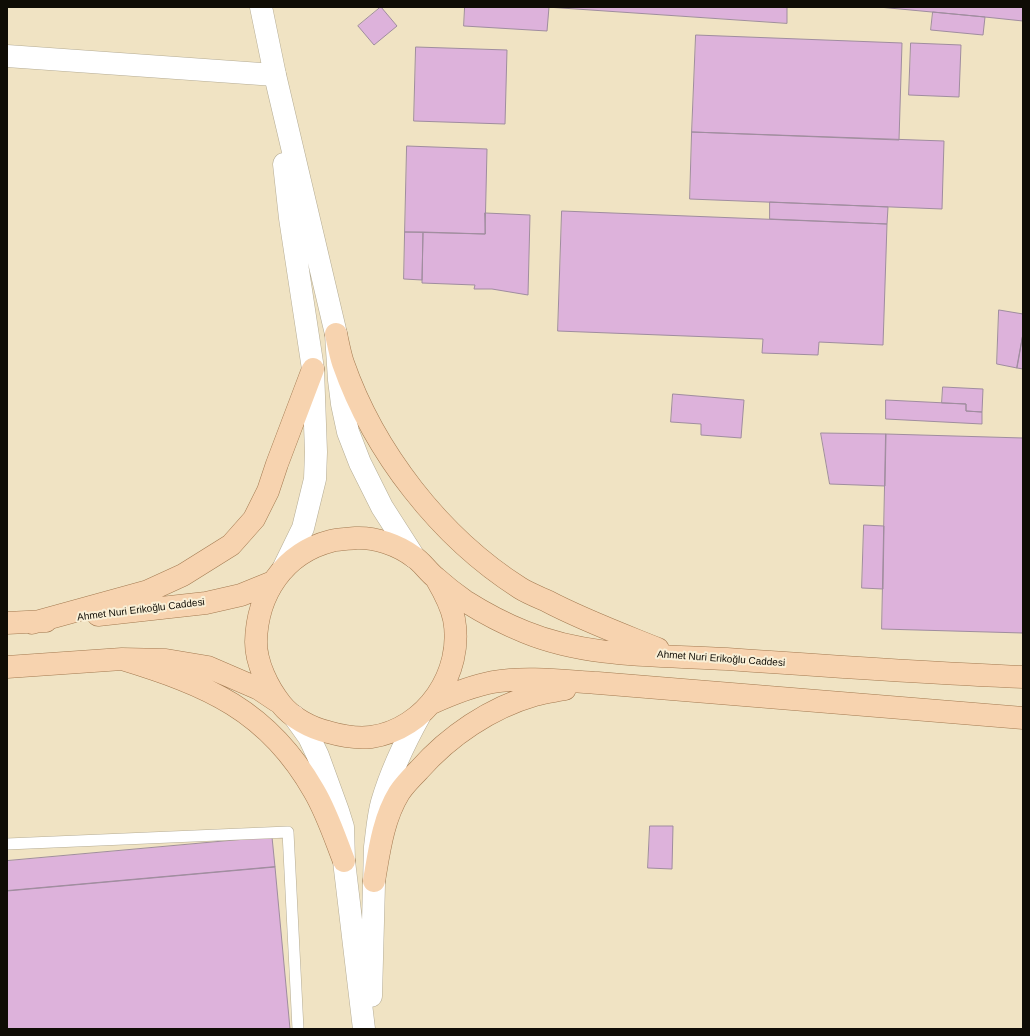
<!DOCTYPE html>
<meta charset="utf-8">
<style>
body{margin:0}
#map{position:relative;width:1030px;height:1036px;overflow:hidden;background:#f9efd6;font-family:Arial,sans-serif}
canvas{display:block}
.frame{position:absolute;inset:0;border:8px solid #0f0c05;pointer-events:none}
</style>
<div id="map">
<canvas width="1030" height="1036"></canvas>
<div class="frame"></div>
</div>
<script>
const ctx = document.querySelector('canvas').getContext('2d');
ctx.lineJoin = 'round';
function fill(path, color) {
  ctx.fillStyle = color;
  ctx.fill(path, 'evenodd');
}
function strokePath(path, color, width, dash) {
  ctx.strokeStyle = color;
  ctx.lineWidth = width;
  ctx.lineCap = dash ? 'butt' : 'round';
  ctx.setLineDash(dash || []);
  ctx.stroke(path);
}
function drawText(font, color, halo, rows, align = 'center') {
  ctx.font = font + ' Arial,sans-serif';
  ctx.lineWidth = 4;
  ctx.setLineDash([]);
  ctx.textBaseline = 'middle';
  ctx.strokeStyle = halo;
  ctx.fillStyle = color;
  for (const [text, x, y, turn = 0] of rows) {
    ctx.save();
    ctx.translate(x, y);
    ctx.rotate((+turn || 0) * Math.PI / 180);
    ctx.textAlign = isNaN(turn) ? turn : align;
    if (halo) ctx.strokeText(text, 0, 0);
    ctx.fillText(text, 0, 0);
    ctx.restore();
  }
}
fill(new Path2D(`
 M7 7H1023V1029H7Z`), '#f0e3c3');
const building = new Path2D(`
 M381 7 397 26 374 45 358 26Z
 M465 7H549L547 31 464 26Z
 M547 7H787V23Z
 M879 7H1023V21L985 17Z
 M933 12 985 17 983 35 931 30Z
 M696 35 902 43 899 140 692 132Z
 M911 43 961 45 959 97 909 95Z
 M416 47 507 50 505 124 414 121Z
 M692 132 944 141 942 209 690 199Z
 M407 146 487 149 485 234 405 232Z
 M770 202 888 207 887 224 770 219Z
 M562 211 887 224 883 345 819 342 818 355 762 353 763 339 558 331Z
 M485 213 530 215 528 295 492 289H474L475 285 422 283 423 232 485 234Z
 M405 232H423L422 280 404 279Z
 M999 310 1023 314V334L1017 368 997 364Z
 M1023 334V369L1017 368Z
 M943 387 983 389 982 412 966 411V404L942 403Z
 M673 394 744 400 741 438 701 435V424L671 422Z
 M886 400 966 404V411L982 412V424L886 419Z
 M821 433 886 434 885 486 830 484Z
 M886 434 1023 438V633L882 629Z
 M864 525 884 526 883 589 862 588Z
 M650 826H673L672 869 648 868Z
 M272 837 275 867 7 891V861Z
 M275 867 290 1029H7V891Z`);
fill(building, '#ddb2db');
strokePath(building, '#a08d9f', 1);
const service = new Path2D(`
 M7 844 288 832 298 1029`);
const minor = new Path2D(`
 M7 56 275 75
 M294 716 309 737 318 756 338 811 343 827 344 861 364 1029
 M371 996 375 847C377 832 378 816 382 802 391 771 405 742 420 715`);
const tertiary = new Path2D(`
 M261 7 275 75 336 334 339 380 342 404 348 432 360 463 382 507 414 557
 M283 569 303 528 315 479 316 452 313 369 290 218 284 164`);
const primary = new Path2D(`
 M336 334C338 343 340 354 343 363 374 452 440 537 520 588 528 593 538 597 547 601 583 620 621 634 658 649
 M437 580C444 592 451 605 454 619 464 673 426 729 371 737 356 739 342 736 328 732 311 728 292 718 281 704 268 688 256 663 256 642 257 594 284 553 331 541 339 539 348 539 356 538 375 537 398 545 414 557 422 562 428 572 436 578 445 586 455 594 465 601 484 613 505 624 525 632 588 658 660 655 727 659 825 666 924 673 1023 677
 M98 615 206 603 241 595 273 582
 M7 623 46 621
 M32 623 148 591 183 575 231 545 254 519 268 491 277 464 313 369
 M122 659C207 685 268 710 314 791 327 813 335 838 344 861
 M7 667 122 659 166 660 208 667 259 689 277 701
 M432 703C452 694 472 686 493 682 526 676 565 681 598 683L1023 718
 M374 881C379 852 383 819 399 793 404 785 412 777 419 770 449 736 490 708 535 695 544 692 555 691 565 689`);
strokePath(service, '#b5ac94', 12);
strokePath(minor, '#b5ac94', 23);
strokePath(tertiary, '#b5ac94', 23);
strokePath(primary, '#a37a51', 23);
strokePath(service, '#fff', 11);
strokePath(minor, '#fff', 22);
strokePath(tertiary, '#fff', 22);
strokePath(primary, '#f7d3af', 22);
drawText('10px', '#0f0c05', '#f9efd6', [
 ["Ahmet Nuri Erikoğlu Caddesi",141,610,-7],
 ["Ahmet Nuri Erikoğlu Caddesi",721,659,4]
]);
</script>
